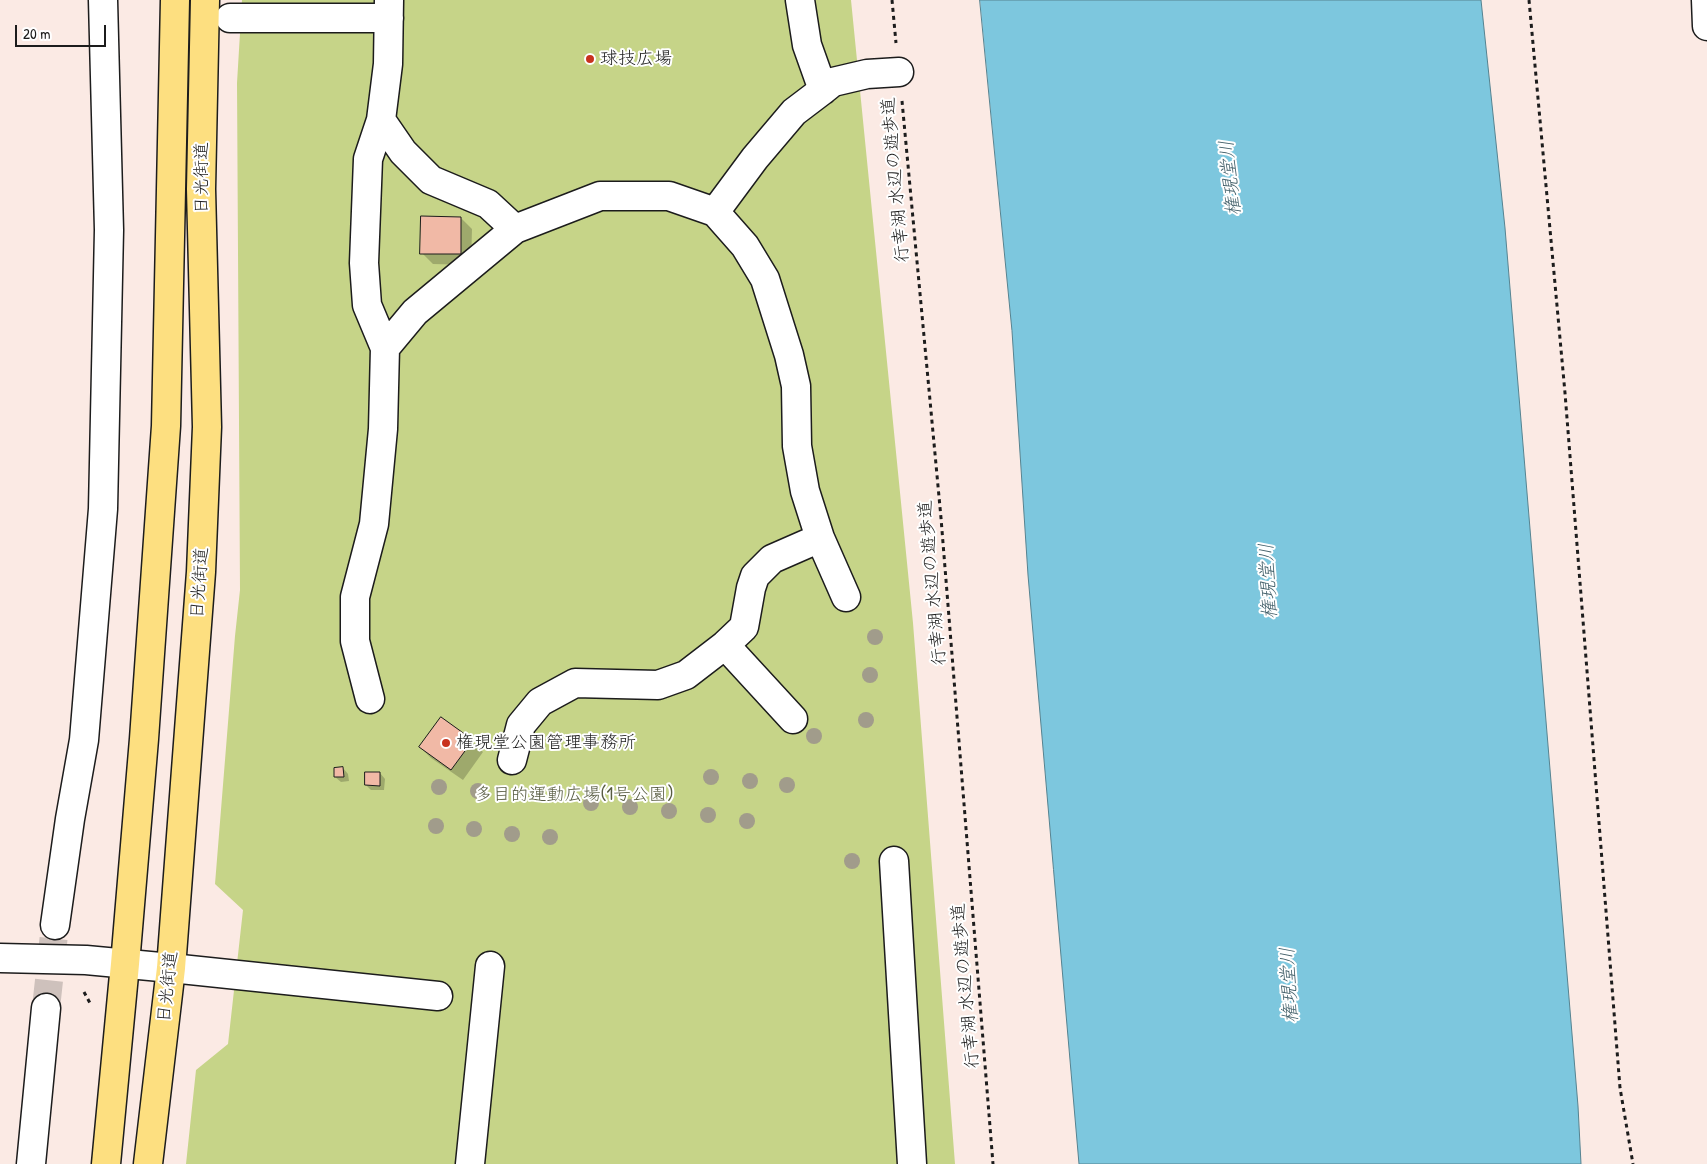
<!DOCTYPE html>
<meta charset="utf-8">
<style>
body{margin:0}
#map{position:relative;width:1707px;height:1164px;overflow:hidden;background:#fbeae4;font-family:"Patrick Hand",sans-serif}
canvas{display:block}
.scale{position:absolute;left:15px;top:25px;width:91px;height:22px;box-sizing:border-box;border:2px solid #1c1c1c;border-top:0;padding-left:6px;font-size:15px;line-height:18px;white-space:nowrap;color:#1c1c1c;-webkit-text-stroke:4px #fff;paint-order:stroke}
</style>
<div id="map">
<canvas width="1707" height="1164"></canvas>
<div class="scale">20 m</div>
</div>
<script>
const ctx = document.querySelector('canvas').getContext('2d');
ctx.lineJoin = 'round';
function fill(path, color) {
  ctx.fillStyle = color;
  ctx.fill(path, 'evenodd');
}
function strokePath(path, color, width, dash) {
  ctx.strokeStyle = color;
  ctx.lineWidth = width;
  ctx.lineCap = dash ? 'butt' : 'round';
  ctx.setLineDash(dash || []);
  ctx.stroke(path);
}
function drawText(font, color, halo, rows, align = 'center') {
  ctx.font = font + ' "Patrick Hand","Klee One",sans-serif';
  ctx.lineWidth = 4;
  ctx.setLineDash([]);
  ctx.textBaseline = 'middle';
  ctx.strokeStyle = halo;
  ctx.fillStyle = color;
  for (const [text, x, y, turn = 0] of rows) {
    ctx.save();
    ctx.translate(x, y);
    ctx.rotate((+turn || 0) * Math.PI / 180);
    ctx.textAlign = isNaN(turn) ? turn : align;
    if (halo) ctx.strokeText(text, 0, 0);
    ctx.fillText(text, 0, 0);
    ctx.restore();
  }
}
fill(new Path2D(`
 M242 0H851L913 623 955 1164H186L196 1070 228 1044 243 910 215 884 235 636 240 590 237 83Z`), '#c6d488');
const water = new Path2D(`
 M980 0H1481L1505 228 1578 1106 1581 1164H1079L1028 575 1012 331Z`);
fill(water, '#7dc7de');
strokePath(water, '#568390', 1);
fill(new Path2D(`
 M461 218 472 229 471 265 433 264 422 253Z
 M472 741 483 752 463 780 431 758 420 747Z
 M343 768 348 774 349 781 341 782 335 777Z
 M380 773 385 779 384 790H371L366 785Z`), '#0003');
const building = new Path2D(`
 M421 216 461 217V254H420Z
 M441 717 473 740 451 770 419 747Z
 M343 767 344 777H334V768Z
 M365 772H380V786L365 785Z`);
fill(building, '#f1b9a6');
strokePath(building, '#1c1c1c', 1);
strokePath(new Path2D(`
 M46 1008 55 925`), '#cec1bc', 28, [28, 14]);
const minor = new Path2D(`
 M800 0 807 45 823 90
 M1706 0 1707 26
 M230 18H389
 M381 120 403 152 431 180 488 204 515 229
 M715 212 755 158 794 112 823 90 833 82 867 74 899 72
 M385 348 367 305 364 263 368 159 381 120 388 64 389 0
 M725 645 793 719
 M370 699 355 641V597L374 524 383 429 385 348 415 312 515 229 600 196H669L715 212 745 246 765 279 789 355 796 386 797 446 805 491 820 538 846 597
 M512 760 521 725 540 702 575 683 658 685 686 675 725 645 744 627 751 588 755 576 772 559 820 538
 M894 861 912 1164
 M55 925 70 819 84 740 103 509 109 230 103 0
 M0 958 86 960 171 968 438 996
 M31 1164 46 1008
 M470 1164 490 966`);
const highway = new Path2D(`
 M106 1164 125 964 144 739 166 426 175 0
 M148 1164 171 968 201 572 207 427 201 189 205 0`);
strokePath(minor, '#1c1c1c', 31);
strokePath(highway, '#1c1c1c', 31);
strokePath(new Path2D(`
 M892 0 896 43
 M1529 0 1565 393 1620 1088 1633 1164
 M902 101 941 518 993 1164
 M84 992 91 1005`), '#1c1c1c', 3, [4, 4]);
strokePath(minor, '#fff', 28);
strokePath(highway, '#fddf80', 28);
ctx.fillStyle = '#a19c8b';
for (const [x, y] of [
 [875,637],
 [870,675],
 [866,720],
 [814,736],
 [711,777],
 [750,781],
 [787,785],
 [439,787],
 [478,791],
 [591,803],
 [630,807],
 [669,811],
 [708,815],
 [747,821],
 [436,826],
 [474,829],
 [512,834],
 [550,837],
 [852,861]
]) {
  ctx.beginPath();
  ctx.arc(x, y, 8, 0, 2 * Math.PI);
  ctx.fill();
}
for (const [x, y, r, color] of [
 [590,59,5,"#c8321e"],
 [446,743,5,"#c8321e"]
]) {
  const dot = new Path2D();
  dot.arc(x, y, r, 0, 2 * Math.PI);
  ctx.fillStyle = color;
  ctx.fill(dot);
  strokePath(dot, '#fff', 2);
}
drawText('18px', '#1c1c1c', '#fff', [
 ["球技広場",600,59],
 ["権現堂公園管理事務所",456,743]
], 'left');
drawText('18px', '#1c1c1c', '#fff', [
 ["日光街道",202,178,-90],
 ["行幸湖 水辺の遊歩道",896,180,-95],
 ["日光街道",200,583,-86],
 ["行幸湖 水辺の遊歩道",933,583,-95],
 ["行幸湖 水辺の遊歩道",966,986,-95],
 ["日光街道",168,987,-84]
]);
drawText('18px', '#585c42', '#fff', [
 ["多目的運動広場(1号公園)",574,795]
]);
drawText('italic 19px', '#43606a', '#fff', [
 ["権現堂川",1231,178,-96],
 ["権現堂川",1269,581,-93],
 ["権現堂川",1290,985,-93]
]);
</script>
